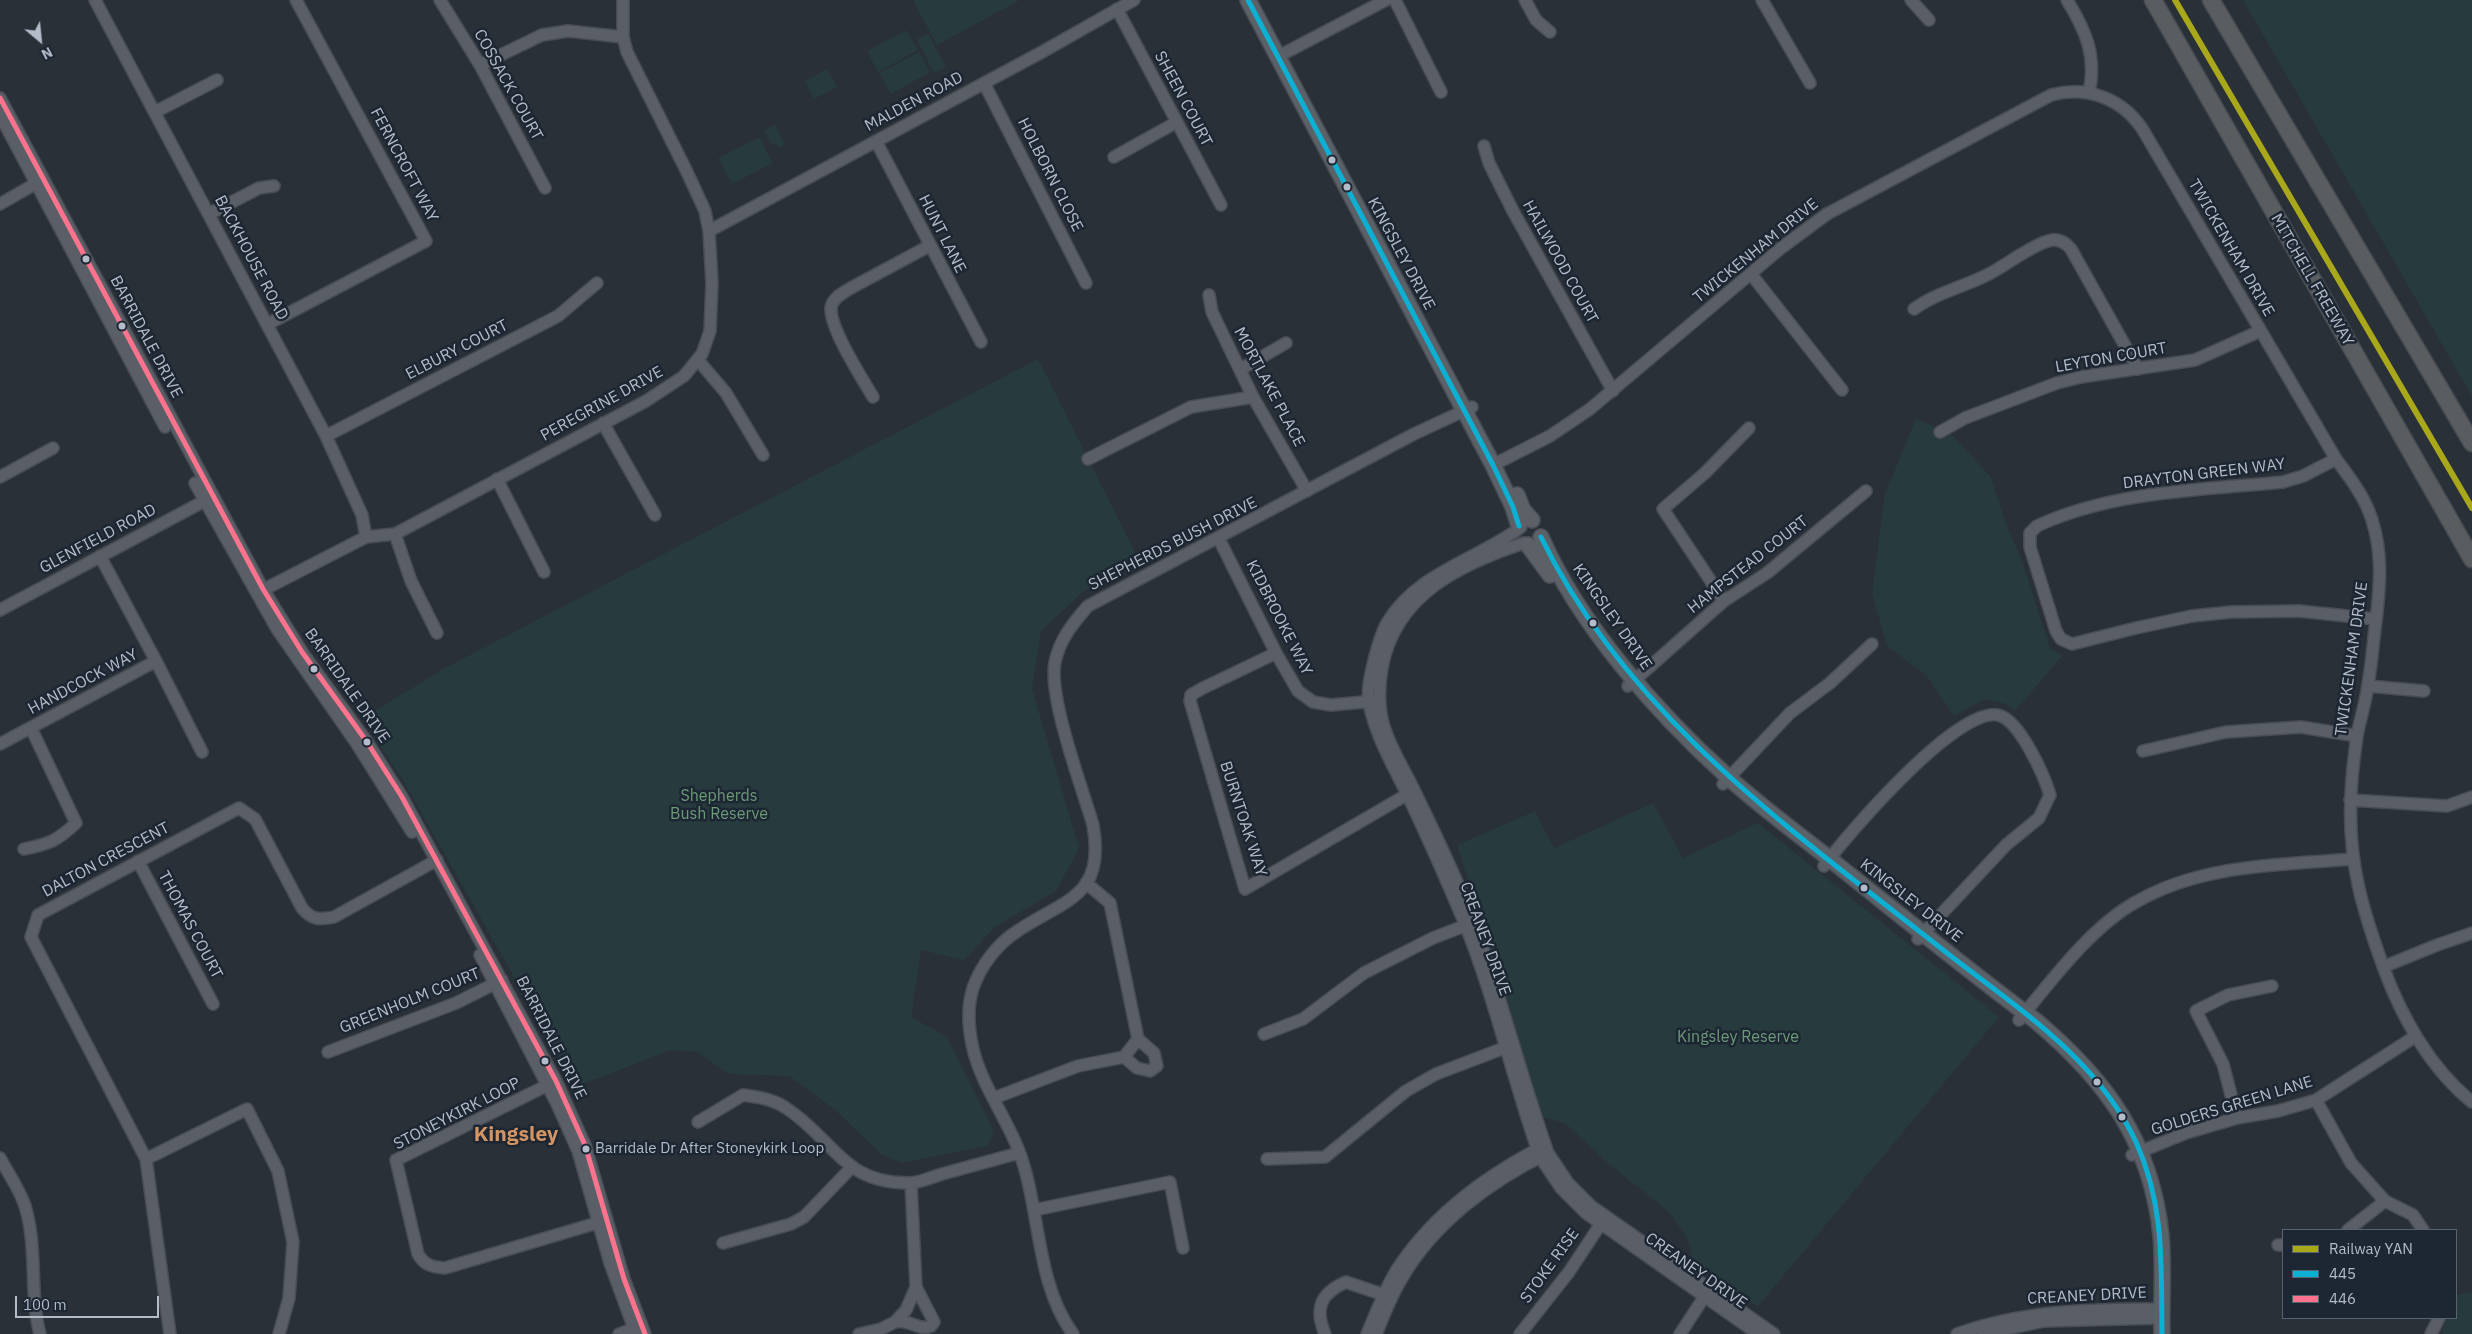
<!DOCTYPE html>
<style>
body{margin:0}
#map{position:relative;width:2472px;height:1334px;overflow:hidden;background:#2a3038;font-family:"IBM Plex Sans",sans-serif}
canvas{display:block}
.legend{position:absolute;left:2282px;top:1229px;width:175px;height:90px;box-sizing:border-box;background:#1d2633;border:1px solid #59626f;margin:0;padding:6px 9px;list-style:none;font-size:15px;color:#b4bcc9}
.legend li{display:flex;align-items:center;gap:10px;height:25px}
.legend b{width:25px;border:1px solid #59626f}
.north{position:absolute;left:15px;top:15px;width:50px;height:50px;-webkit-text-stroke:4px #1d2633;paint-order:stroke;rotate:152deg;font-size:14px;font-weight:700;line-height:20px;text-align:center;color:#b4bcc9}
.north::after{content:'';display:block;margin:auto;width:18px;height:22px;background:#b4bcc9;clip-path:polygon(50% 0,100% 100%,50% 72%,0 100%)}
.scale{position:absolute;left:15px;top:1296px;width:144px;height:22px;box-sizing:border-box;border:2px solid #b4bcc9;border-top:0;padding-left:6px;font-size:15px;line-height:18px;white-space:nowrap;color:#b4bcc9;-webkit-text-stroke:4px #1d2633;paint-order:stroke}
</style>
<div id="map">
<canvas width="2472" height="1334"></canvas>
<ul class="legend">
<li><b style="height:6px;background:#a9a81a"></b>Railway YAN</li>
<li><b style="height:6px;background:#0dafd3"></b>445</li>
<li><b style="height:6px;background:#fc738d"></b>446</li>
</ul>
<div class="north">N</div>
<div class="scale">100 m</div>
</div>
<script>
const ctx = document.querySelector('canvas').getContext('2d');
ctx.lineJoin = 'round';
function fill(path, color) {
  ctx.fillStyle = color;
  ctx.fill(path, 'evenodd');
}
function strokePath(path, color, width, dash) {
  ctx.strokeStyle = color;
  ctx.lineWidth = width;
  ctx.lineCap = dash ? 'butt' : 'round';
  ctx.setLineDash(dash || []);
  ctx.stroke(path);
}
function drawText(font, color, halo, rows, align = 'center') {
  ctx.font = font + ' "IBM Plex Sans",sans-serif';
  ctx.lineWidth = 5;
  ctx.setLineDash([]);
  ctx.textBaseline = 'middle';
  ctx.strokeStyle = halo;
  ctx.fillStyle = color;
  for (const [text, x, y, turn = 0] of rows) {
    ctx.save();
    ctx.translate(x, y);
    ctx.rotate((+turn || 0) * Math.PI / 180);
    ctx.textAlign = isNaN(turn) ? turn : align;
    if (halo) ctx.strokeText(text, 0, 0);
    ctx.fillText(text, 0, 0);
    ctx.restore();
  }
}
fill(new Path2D(`
 M913 0H1018V1L937 45Z
 M2243 0H2472V396Z
 M906 30 918 50 878 72 867 51Z
 M928 33 946 67 934 73 917 39Z
 M919 52 930 72 891 94 879 73Z
 M827 69 837 87 814 99 805 81Z
 M775 124 785 145 778 148 776 143 772 145 764 130Z
 M759 137 773 163 732 184 718 158Z
 M1038 359 1139 560 1085 590 1041 631 1032 689 1079 848 1056 891 995 927 964 960 921 950 911 1017 947 1037 994 1131 987 1146 901 1163 881 1154 833 1108 789 1076 728 1074 698 1052 670 1050 576 1087 404 782 362 719 443 669Z
 M1916 419 1950 433 1991 477 2006 524 2022 561 2050 649 2063 655 2015 711 2006 704 1985 699 1954 716 1926 675 1887 646 1872 593 1885 494Z
 M1653 803 1683 858 1758 823 1999 1017 1758 1306 1690 1263 1691 1250 1686 1236 1668 1211 1608 1163 1565 1123 1542 1117 1457 845 1535 811 1554 848Z
 M2472 1292V1334H2442L2445 1318H2456V1295Z`), '#273a3e');
const minor = new Path2D(`
 M95 0 326 436 362 515 366 537
 M440 0 480 65 545 188
 M1395 0 1441 92
 M1525 0 1536 20 1550 32
 M1762 0 1810 83
 M1911 0 1929 20
 M2067 0C2086 31 2097 56 2089 93
 M1117 9 1221 205
 M1277 57 1386 0
 M480 65 542 35 568 31 623 37
 M984 83 1086 283
 M0 98 263 589 302 652 367 742 402 797 556 1081 585 1145 624 1279 645 1334
 M155 112 217 80
 M0 115 165 427
 M876 141 981 342
 M1484 146 1489 163 1513 211 1613 391
 M1114 157 1177 122
 M0 204 42 180
 M209 214 259 188 274 186
 M709 231 1042 52 1134 0
 M1751 274 1842 390
 M1209 295 1212 312 1253 397 1307 491
 M1914 309C1936 293 1963 287 1987 275 2005 266 2030 246 2048 241 2057 238 2065 242 2071 249L2138 369
 M268 324 426 241 296 0
 M698 360 726 393 763 455
 M1241 369 1286 343
 M873 397C862 378 830 329 831 308 832 299 841 294 849 289L929 246
 M603 423 655 515
 M1940 432 1965 418 2057 383 2081 377 2195 360 2260 331
 M326 436 558 316 597 283
 M1088 459 1191 407 1253 397
 M2336 459 2303 476 2283 482C2201 490 2113 491 2037 526L2030 533V547L2056 631 2061 639 2072 644 2136 628 2192 616 2231 612 2299 611 2376 619
 M1493 465 1550 436 1590 409 1781 248 1827 214 2051 95C2087 85 2123 99 2143 130L2336 459C2350 478 2365 497 2372 520 2383 554 2380 586 2376 621 2373 642 2372 663 2368 684 2366 702 2360 719 2357 736 2354 757 2351 779 2351 800 2348 863 2363 911 2384 969 2402 1018 2431 1069 2472 1102
 M0 477 53 448
 M497 479 544 572
 M195 483 277 629 357 744 412 832
 M1517 530C1473 561 1416 574 1387 623 1379 637 1365 687 1369 703 1376 737 1393 765 1408 796 1428 838 1447 881 1465 924 1495 999 1513 1080 1540 1157L1561 1188 1586 1213 1758 1334
 M395 534 411 581 437 633
 M1219 539 1276 653 1298 691 1313 702 1331 705 1375 701
 M1524 543C1460 564 1395 595 1382 668 1378 691 1378 713 1387 735 1394 754 1406 773 1415 792 1436 835 1457 879 1474 923 1502 999 1521 1077 1548 1153L1568 1183 1591 1206 1774 1334
 M257 593 366 537 395 534 646 401 684 376 702 354 710 331 712 283 709 231 705 211 687 172 627 52 623 37V0
 M1724 601 1663 509 1705 473 1749 428
 M0 610 210 498
 M1276 653 1201 689 1191 695 1190 701 1245 889 1413 791
 M156 661 202 752
 M1628 686 1724 601 1767 573 1866 491
 M2368 686 2424 691
 M0 744 156 661 100 556
 M2143 751 2226 732 2301 727 2357 736
 M1723 784 1790 713 1830 683 1872 644
 M2350 800 2447 806 2472 797
 M24 849C49 844 57 841 76 823L31 728
 M138 861 213 1004
 M1824 866C1846 836 1962 700 2001 716 2021 724 2044 775 2050 795L2039 818 2006 845 1918 939
 M480 955 557 1104 578 1151 610 1263 636 1334
 M2383 967 2437 945 2472 933
 M2019 1020C2051 981 2092 926 2136 902 2201 864 2280 865 2353 859
 M1264 1034 1303 1019 1364 973 1433 938 1472 923
 M328 1052 456 1003 502 980
 M1124 1057 1137 1068 1150 1071 1157 1066 1154 1053 1138 1039
 M554 1082 396 1160 418 1254C424 1265 432 1267 445 1268L607 1220
 M994 1098 1078 1066 1124 1057 1138 1039 1110 903 1086 883
 M2316 1100 2351 1163 2385 1201 2413 1215 2423 1230
 M2237 1118 2223 1064 2196 1011 2228 995 2272 986
 M698 1122 743 1095C758 1097 773 1099 786 1108 835 1140 842 1183 909 1183 919 1183 932 1177 942 1174 968 1167 993 1160 1019 1153
 M2132 1155 2186 1133 2237 1118 2278 1111 2316 1100 2416 1036
 M0 1158C8 1173 20 1190 25 1206 38 1248 29 1293 40 1334
 M146 1159 247 1109 278 1171 293 1242 289 1298 279 1334
 M1267 1159 1325 1157 1406 1091 1436 1074 1512 1045
 M1034 1210 1170 1182 1183 1248
 M2348 1230 2385 1201
 M723 1243 791 1224 804 1217 851 1168
 M2278 1245H2283
 M895 1322C909 1318 919 1332 931 1326L934 1322 916 1287
 M170 1334 146 1159 31 937 38 915 239 808 255 819 302 908C312 920 319 920 334 917L437 860
 M619 1334 638 1327
 M859 1334 881 1329 895 1322 906 1310 916 1287 911 1183
 M1073 1334C1035 1282 1041 1210 1019 1151 1005 1115 979 1081 972 1044 968 1025 967 1007 973 988 981 965 998 943 1019 930 1066 899 1106 896 1093 825 1082 787 1048 697 1055 662 1060 639 1073 623 1088 606L1414 434 1472 407
 M1325 1334C1314 1308 1321 1293 1346 1282L1390 1297
 M1367 1334C1376 1313 1384 1291 1396 1271 1432 1215 1485 1176 1544 1146
 M1376 1334C1384 1315 1391 1296 1402 1278 1434 1223 1489 1182 1546 1154
 M1520 1334 1569 1272 1604 1219
 M1680 1334 1708 1291
 M1957 1334C2024 1310 2092 1309 2162 1309
 M1983 1334 2044 1321 2161 1318
 M2431 1334 2439 1318`);
const major = new Path2D(`
 M1248 0 1493 465 1513 507 1519 526
 M1517 495 1523 510 1532 520
 M1541 537C1579 625 1658 714 1728 777 1761 807 1797 833 1831 860 1899 914 1966 969 2036 1021 2106 1080 2151 1141 2161 1235 2164 1268 2161 1301 2162 1334
 M1528 545 1550 575`);
const highway = new Path2D(`
 M2153 0 2472 559
 M2211 0 2472 443`);
strokePath(minor, '#484c53', 14);
strokePath(major, '#484c55', 18);
strokePath(highway, '#474c53', 19);
strokePath(minor, '#5a5e66', 11);
strokePath(major, '#5c6168', 15);
strokePath(highway, '#5a5d60', 16);
strokePath(new Path2D(`
 M1248 0 1493 465 1513 507 1519 526
 M1541 537C1629 718 1794 832 1947 953 2017 1008 2097 1058 2136 1142 2165 1206 2161 1266 2162 1334`), '#0dafd3', 5);
strokePath(new Path2D(`
 M0 98 263 589 302 652 367 742 402 797 556 1081 585 1145 624 1279 645 1334`), '#fc738d', 5);
strokePath(new Path2D(`
 M2175 0 2472 508`), '#a9a81a', 6);
for (const [x, y, r, color] of [
 [1332,160,4.5,"#b4bcc9"],
 [1347,187,4.5,"#b4bcc9"],
 [86,259,4.5,"#b4bcc9"],
 [122,326,4.5,"#b4bcc9"],
 [1593,623,4.5,"#b4bcc9"],
 [314,669,4.5,"#b4bcc9"],
 [367,742,4.5,"#b4bcc9"],
 [1864,888,4.5,"#b4bcc9"],
 [545,1061,4.5,"#b4bcc9"],
 [2097,1082,4.5,"#b4bcc9"],
 [2122,1117,4.5,"#b4bcc9"],
 [586,1149,4.5,"#b4bcc9"]
]) {
  const dot = new Path2D();
  dot.arc(x, y, r, 0, 2 * Math.PI);
  ctx.fillStyle = color;
  ctx.fill(dot);
  strokePath(dot, '#1d2633', 2);
}
drawText('15px', '#b4bcc9', '#1d2633', [
 ["Barridale Dr After Stoneykirk Loop",595,1149]
], 'left');
drawText('16px', '#b4bcc9', '#1d2633', [
 ["COSSACK COURT",508,85,61],
 ["SHEEN COURT",1183,99,62],
 ["MALDEN ROAD",914,102,-28],
 ["FERNCROFT WAY",404,165,62],
 ["HOLBORN CLOSE",1050,175,63],
 ["HUNT LANE",942,234,63],
 ["TWICKENHAM DRIVE",2231,248,60],
 ["TWICKENHAM DRIVE",1756,251,-39],
 ["KINGSLEY DRIVE",1401,254,62],
 ["BACKHOUSE ROAD",251,258,62],
 ["HAILWOOD COURT",1560,262,61],
 ["MITCHELL FREEWAY",2312,280,60],
 ["BARRIDALE DRIVE",146,337,62],
 ["ELBURY COURT",457,350,-27],
 ["LEYTON COURT",2111,358,-10],
 ["MORTLAKE PLACE",1269,387,62],
 ["PEREGRINE DRIVE",602,404,-29],
 ["DRAYTON GREEN WAY",2204,474,-7],
 ["GLENFIELD ROAD",98,539,-28],
 ["SHEPHERDS BUSH DRIVE",1173,544,-27],
 ["HAMPSTEAD COURT",1748,565,-38],
 ["KINGSLEY DRIVE",1612,617,55],
 ["KIDBROOKE WAY",1279,618,63],
 ["TWICKENHAM DRIVE",2352,659,-82],
 ["HANDCOCK WAY",83,682,-28],
 ["BARRIDALE DRIVE",347,686,55],
 ["BURNTOAK WAY",1243,819,72],
 ["DALTON CRESCENT",106,860,-28],
 ["KINGSLEY DRIVE",1911,901,38],
 ["THOMAS COURT",190,925,62],
 ["CREANEY DRIVE",1485,939,70],
 ["GREENHOLM COURT",410,1001,-22],
 ["BARRIDALE DRIVE",551,1038,63],
 ["GOLDERS GREEN LANE",2232,1106,-17],
 ["STONEYKIRK LOOP",457,1114,-27],
 ["STOKE RISE",1550,1266,-54],
 ["CREANEY DRIVE",1696,1271,35],
 ["CREANEY DRIVE",2087,1296,-3]
]);
drawText('16px', '#6b9a76', '#1d2633', [
 ["Shepherds",719,796],
 ["Bush Reserve",719,814],
 ["Kingsley Reserve",1738,1037]
]);
drawText('bold 21px', '#d59563', '#1d2633', [
 ["Kingsley",516,1135]
]);
</script>
